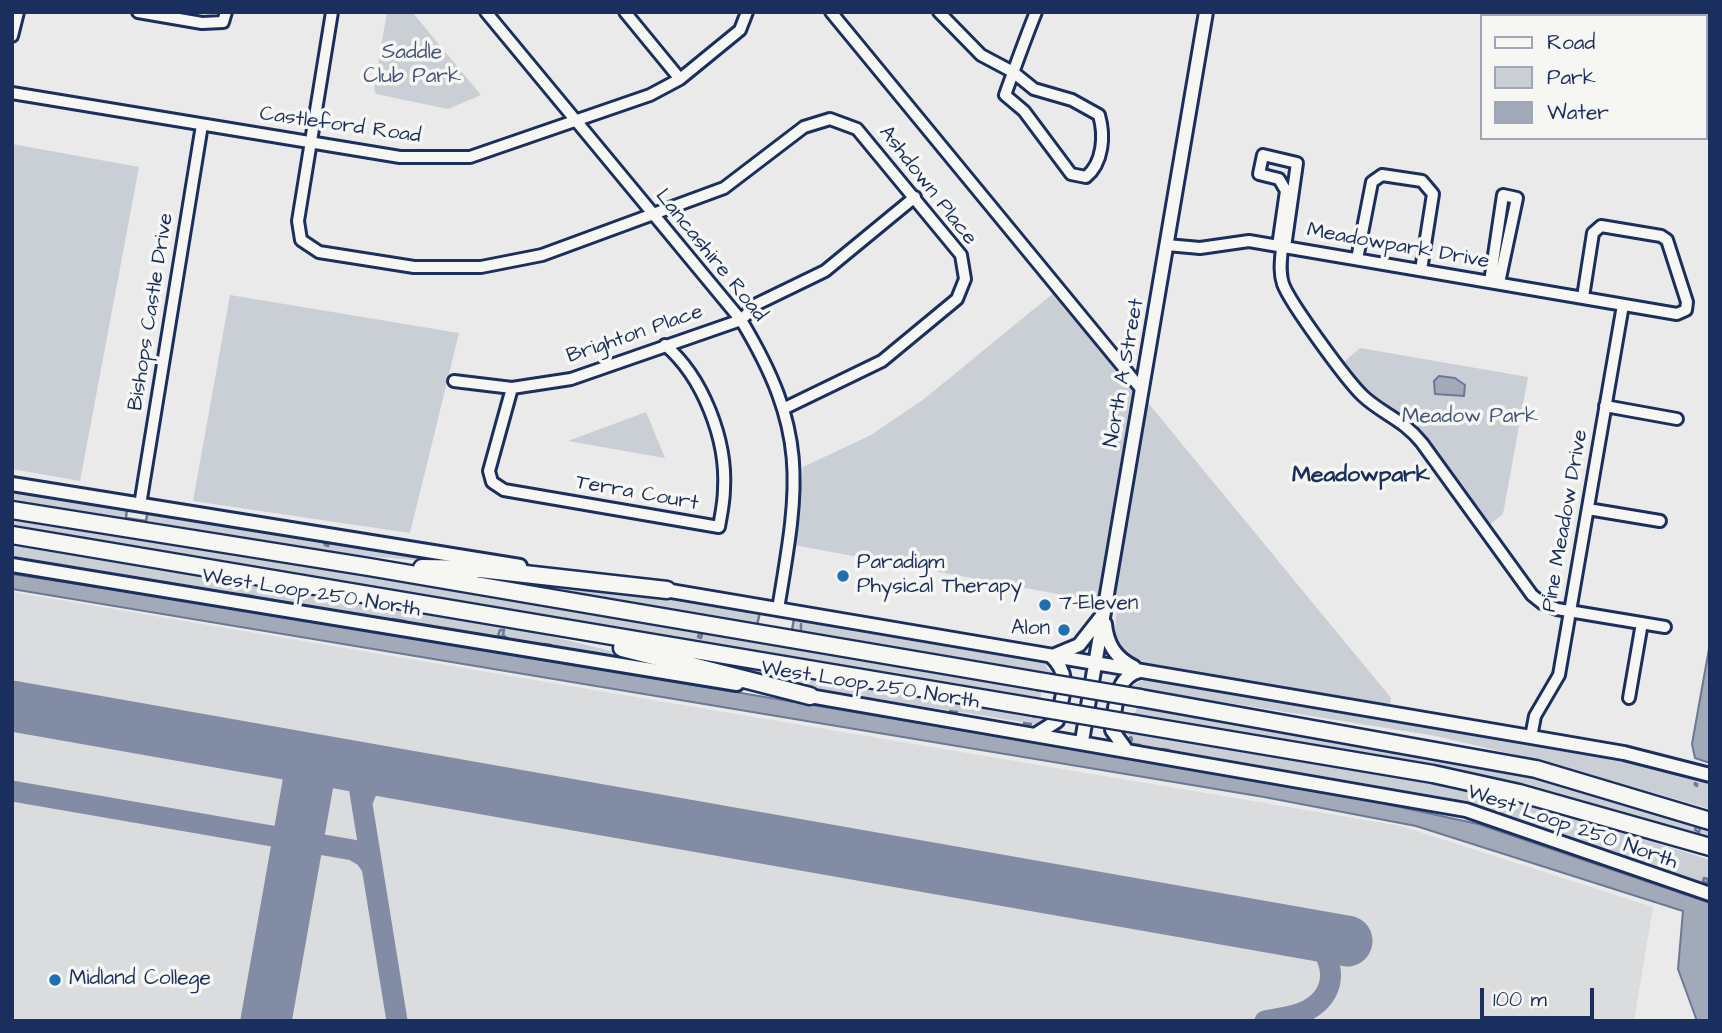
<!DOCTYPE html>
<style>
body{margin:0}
#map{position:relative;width:1722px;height:1033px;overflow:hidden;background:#e9eae9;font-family:"Architects Daughter",sans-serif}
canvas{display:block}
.frame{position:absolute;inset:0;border:14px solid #1b2f5e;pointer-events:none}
.legend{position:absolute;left:1480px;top:14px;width:228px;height:126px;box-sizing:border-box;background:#f6f6f2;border:2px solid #9ea6b7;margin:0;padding:9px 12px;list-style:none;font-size:21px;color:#1b2f5e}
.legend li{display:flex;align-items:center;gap:14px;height:35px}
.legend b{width:35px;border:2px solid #9ea6b7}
.scale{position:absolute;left:1480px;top:988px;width:114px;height:32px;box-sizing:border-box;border:4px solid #1b2f5e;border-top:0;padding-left:9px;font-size:21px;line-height:24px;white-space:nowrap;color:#1b2f5e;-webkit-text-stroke:5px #f6f6f2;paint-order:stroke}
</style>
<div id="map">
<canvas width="1722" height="1033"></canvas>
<div class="frame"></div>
<ul class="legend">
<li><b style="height:9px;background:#f6f6f2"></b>Road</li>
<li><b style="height:19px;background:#caced5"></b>Park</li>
<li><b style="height:19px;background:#a2aaba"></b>Water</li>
</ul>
<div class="scale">100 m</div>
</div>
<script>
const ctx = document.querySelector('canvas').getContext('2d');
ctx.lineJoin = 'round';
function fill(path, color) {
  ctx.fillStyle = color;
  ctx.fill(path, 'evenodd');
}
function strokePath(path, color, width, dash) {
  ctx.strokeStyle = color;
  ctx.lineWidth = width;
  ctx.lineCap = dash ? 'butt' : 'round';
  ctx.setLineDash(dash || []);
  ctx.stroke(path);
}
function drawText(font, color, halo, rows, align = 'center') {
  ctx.font = font + ' "Architects Daughter",sans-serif';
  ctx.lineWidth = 7;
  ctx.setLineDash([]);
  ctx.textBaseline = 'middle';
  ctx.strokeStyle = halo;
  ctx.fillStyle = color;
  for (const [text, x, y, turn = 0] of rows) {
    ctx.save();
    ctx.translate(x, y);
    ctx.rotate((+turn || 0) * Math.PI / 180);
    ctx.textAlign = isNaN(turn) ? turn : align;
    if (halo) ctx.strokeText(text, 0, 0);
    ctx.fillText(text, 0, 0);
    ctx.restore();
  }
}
fill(new Path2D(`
 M12 592 1401 826 1653 907 1634 1021H12Z`), '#dadcde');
fill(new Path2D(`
 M387 12H412L481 95 448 109 376 94 374 88Z
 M12 144 139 167 80 481 12 469Z
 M1056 291 1391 698 1390 707 1137 664C1109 642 1115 636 1117 605L794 545 803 467 871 435 924 399Z
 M230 295 459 333 410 533 193 501Z
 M1360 348 1528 377 1503 514 1484 529 1414 426 1363 396 1344 362Z
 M646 412 665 458 568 441Z
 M12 489 127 507 126 518 12 500Z
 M148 510 469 562 468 565 357 555 146 521Z
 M12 516 1042 687 1040 700 12 530Z
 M12 546 512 627 640 658 638 660 609 656 12 558Z
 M477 573 622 588 760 612 757 625 476 578Z
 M794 618 1047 661 1046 667 1055 675 792 631Z
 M690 659 1049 715 1035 724 777 683Z
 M1144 680 1625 758 1710 780V809L1546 762 1436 736 1129 687Z
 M1137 703 1351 738 1571 784 1710 826V840L1525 787 1411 763 1135 716Z
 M1121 727 1401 773 1520 800 1710 860V887L1518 818 1444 797 1129 743 1130 737Z`), '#caced5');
const water = new Path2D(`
 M1439 376 1455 378 1465 385 1464 396 1435 394 1434 381Z
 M12 574 260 612 1335 793 1478 824 1710 903V1021H1697L1678 969 1683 911 1416 826 1264 797 12 589Z
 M1710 643V763L1695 758 1692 744Z`);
fill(water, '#a2aaba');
strokePath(water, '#6c7995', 2);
strokePath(new Path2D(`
 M127 507 148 510 146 521 126 518Z
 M323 539 330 540 328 546 325 545Z
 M137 578 149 580
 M238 594 253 596
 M760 612 794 618 792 631 757 625Z
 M393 619 405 621
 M500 630H504L503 635 507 638 498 636Z
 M801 632V624
 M699 634H702L701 638 698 637Z
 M544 644 551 645
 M588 652 595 653
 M870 700 878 701
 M950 711 957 712
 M1024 723 1031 724
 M1131 737 1132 740 1129 742 1127 739Z
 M1133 744 1140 745
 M1162 749 1169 750
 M1695 783 1697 784V786L1695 785Z
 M1696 827 1700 828 1699 832 1695 830Z
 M1704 878 1708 879 1707 883 1703 881Z`), '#6c7995', 2.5);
strokePath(new Path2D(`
 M337 764 351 772 359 786 397 1021
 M308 783 318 768 337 764
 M12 791 353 850 365 857 372 867
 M362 802 370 782 388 773
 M294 862 306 848 319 844
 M1265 1021C1279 1018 1295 1017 1308 1010 1342 991 1334 953 1307 934`), '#828ca4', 21);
strokePath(new Path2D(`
 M12 706 1347 941
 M266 1021 308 783`), '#828ca4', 51);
const minor = new Path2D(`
 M138 12 202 23 223 22 226 12
 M332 12 298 221 301 240 319 252 414 267H481L542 255 724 188 804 127 830 119 857 129 961 255 965 279 957 299 882 361 785 408
 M486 12 741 320C809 433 799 484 778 609
 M625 12 680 79
 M831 12 1142 390
 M939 12 981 55 1013 72 1034 89 1072 100 1099 115C1105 136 1103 163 1086 177L1071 174 1024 111 1005 95C1015 67 1025 39 1036 12
 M12 36 18 12
 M12 93 400 157H470L650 95 680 79 740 30 747 12
 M1167 245 1200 248 1249 241 1677 314 1686 310 1687 302 1667 240 1661 236 1601 226 1593 233 1583 297
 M1278 246 1286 191 1279 179 1259 174 1263 155 1297 163 1285 247
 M1282 247C1281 260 1279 272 1283 284 1290 303 1347 381 1363 396 1382 414 1403 419 1422 443L1532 595 1542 603 1557 609 1665 627
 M1357 259 1372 182 1382 175 1422 181 1433 194 1421 270
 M1490 282 1503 195 1517 198 1499 283
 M454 381 512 388 571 379 741 320 757 304 825 271 915 197
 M512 388 489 471 492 482 504 490 719 527C721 515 724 502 724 489 727 440 703 377 665 345
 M1605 406 1677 419
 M140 505 202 125
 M1588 509 1660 521
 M1629 698 1642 623
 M1531 737 1535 716 1559 675 1623 305`);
const major = new Path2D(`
 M12 484 520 566
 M12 565 737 684
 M659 589 1531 737 1624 753 1710 775
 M1105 624C1107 645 1116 658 1134 667
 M1055 655 1079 645 1101 617
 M804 695 1466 810 1710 894
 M1038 733 1057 721C1062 694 1073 677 1051 656
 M1082 741 1206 12
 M1125 748 1112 730C1116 707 1114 677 1140 671`);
const highway = new Path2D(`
 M12 510 369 567 1038 681
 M12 535 1034 707
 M422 568 480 569 667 590
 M622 648 810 696
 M1140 698 1536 769 1710 821
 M1135 724 1433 774 1519 793 1710 847`);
strokePath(minor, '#1b2f5e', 16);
strokePath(major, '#1b2f5e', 18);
strokePath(highway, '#1b2f5e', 21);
strokePath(minor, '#f6f6f2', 10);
strokePath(major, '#f6f6f2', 12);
strokePath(highway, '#f6f6f2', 16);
const highwayBridge = new Path2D(`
 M1038 681 1140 698
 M1034 707 1135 724`);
strokePath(highwayBridge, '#1b2f5e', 21, []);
strokePath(highwayBridge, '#f6f6f2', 16);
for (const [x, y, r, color] of [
 [843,576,7,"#1f6fb2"],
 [1045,605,7,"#1f6fb2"],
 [1064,630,7,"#1f6fb2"],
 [55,980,7,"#1f6fb2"]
]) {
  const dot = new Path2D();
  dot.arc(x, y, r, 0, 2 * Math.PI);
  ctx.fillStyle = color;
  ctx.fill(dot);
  strokePath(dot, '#f6f6f2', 2.5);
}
drawText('21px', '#47577c', '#f6f6f2', [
 ["Saddle",412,54],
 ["Club Park",412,78],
 ["Meadow Park",1470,418]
]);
drawText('21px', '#1b2f5e', '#f6f6f2', [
 ["Castleford Road",340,126,8],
 ["Ashdown Place",927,186,52],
 ["Meadowpark Drive",1398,247,10],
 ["Lancashire Road",710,256,51],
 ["Bishops Castle Drive",152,312,-81],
 ["Brighton Place",635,335,-19],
 ["North A Street",1125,373,-80],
 ["Terra Court",637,494,10],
 ["Pine Meadow Drive",1566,521,-80],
 ["West Loop 250 North",311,594,9],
 ["West Loop 250 North",870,686,9],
 ["West Loop 250 North",1572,828,19]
]);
drawText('21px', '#1b2f5e', '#f6f6f2', [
 ["Paradigm",857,564],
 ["Physical Therapy",857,588],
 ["7-Eleven",1059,605],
 ["Alon",1050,630,"right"],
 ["Midland College",69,980]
], 'left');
drawText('bold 23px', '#1b2f5e', '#f6f6f2', [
 ["Meadowpark",1361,476]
]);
</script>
